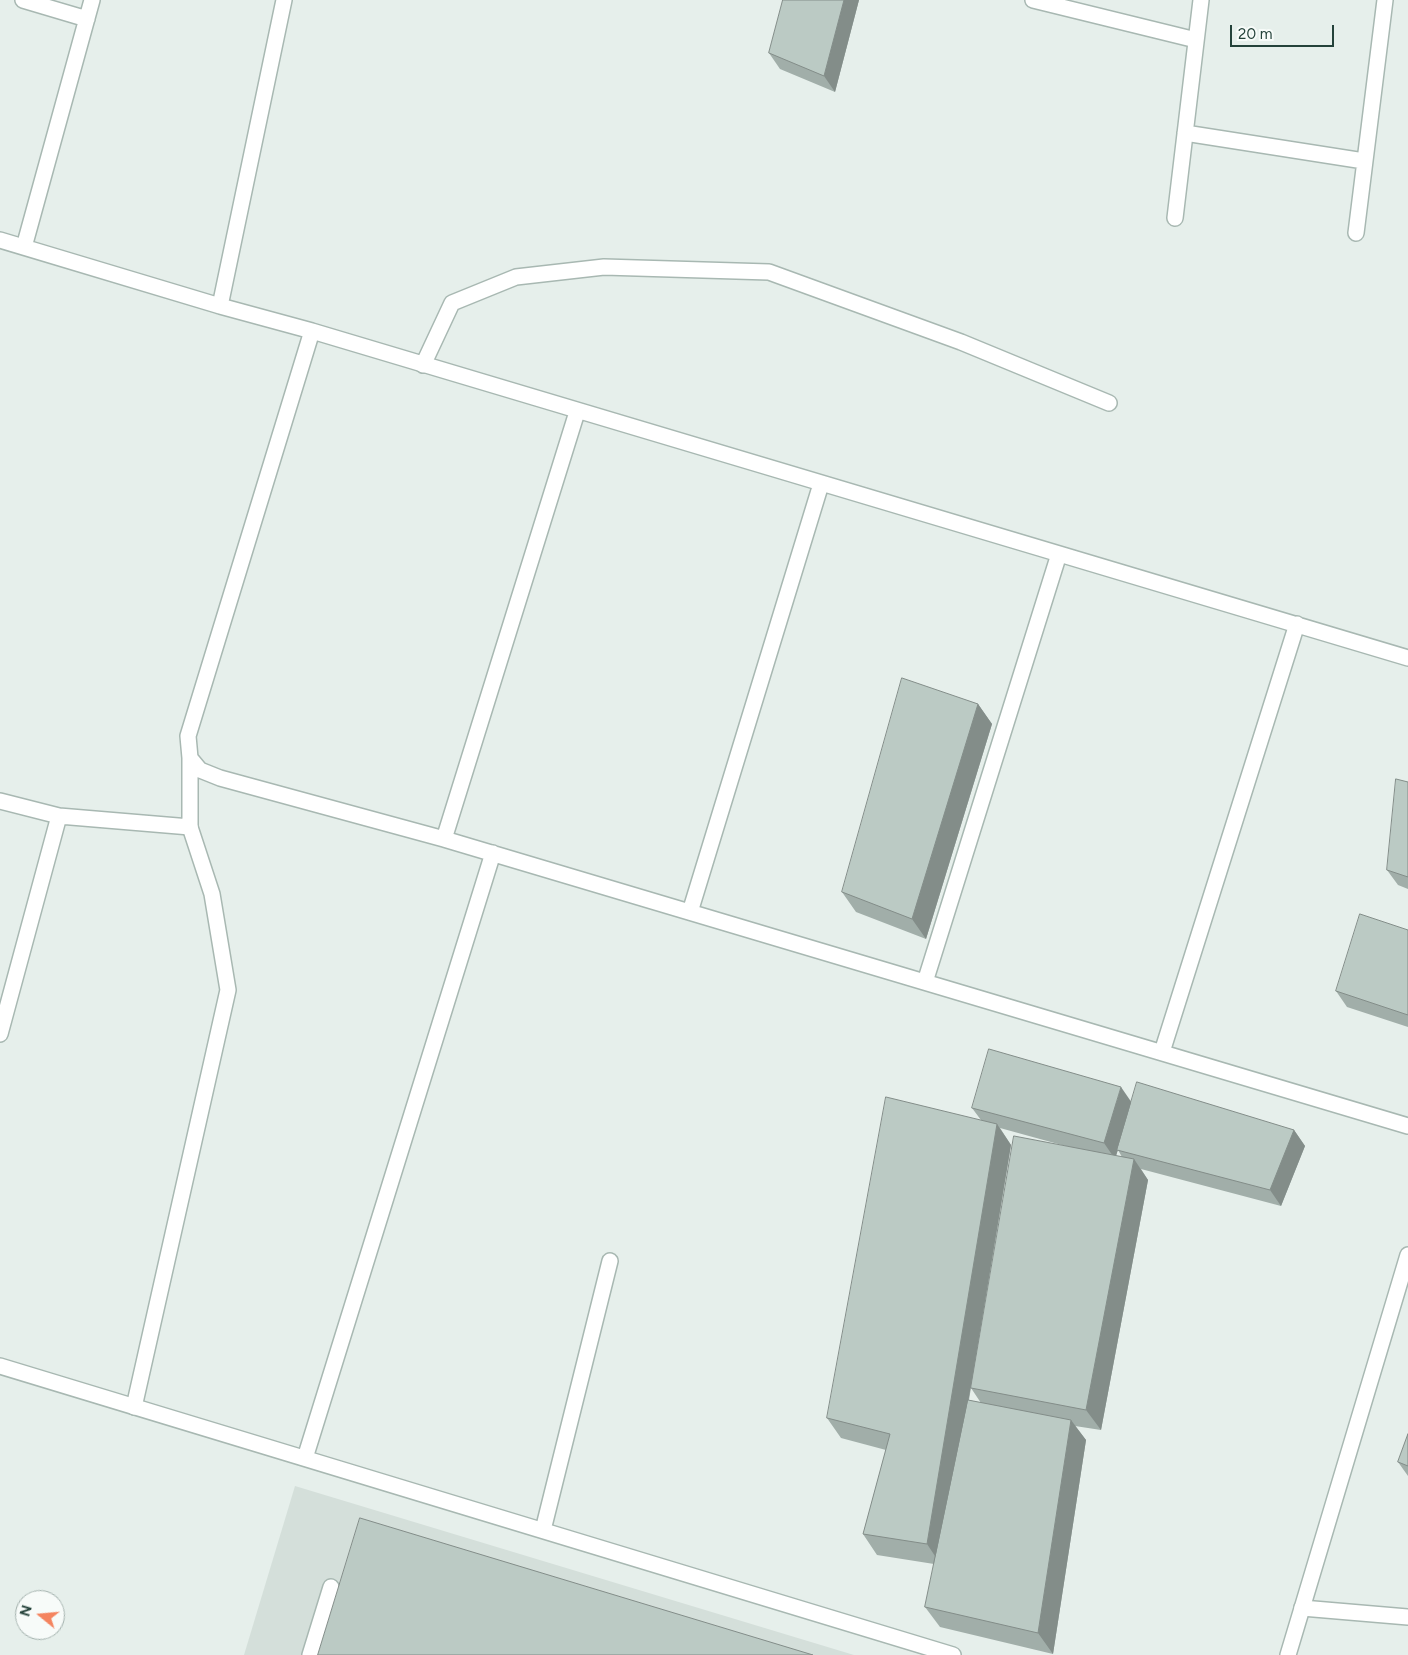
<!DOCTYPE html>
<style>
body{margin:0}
#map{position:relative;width:1408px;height:1655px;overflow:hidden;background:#e6efeb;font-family:Figtree,sans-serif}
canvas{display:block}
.north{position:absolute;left:15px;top:1590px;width:50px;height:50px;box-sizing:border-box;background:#f7fbf9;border:1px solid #a3b1ad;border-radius:50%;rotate:287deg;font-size:14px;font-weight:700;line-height:20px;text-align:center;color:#24423a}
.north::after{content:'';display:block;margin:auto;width:18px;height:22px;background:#f4845f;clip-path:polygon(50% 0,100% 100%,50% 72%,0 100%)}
.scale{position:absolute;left:1230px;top:25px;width:104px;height:22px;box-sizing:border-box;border:2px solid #24423a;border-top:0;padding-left:6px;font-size:15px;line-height:18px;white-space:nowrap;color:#24423a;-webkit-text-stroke:4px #f7fbf9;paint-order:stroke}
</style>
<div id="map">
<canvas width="1408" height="1655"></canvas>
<div class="north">N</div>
<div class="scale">20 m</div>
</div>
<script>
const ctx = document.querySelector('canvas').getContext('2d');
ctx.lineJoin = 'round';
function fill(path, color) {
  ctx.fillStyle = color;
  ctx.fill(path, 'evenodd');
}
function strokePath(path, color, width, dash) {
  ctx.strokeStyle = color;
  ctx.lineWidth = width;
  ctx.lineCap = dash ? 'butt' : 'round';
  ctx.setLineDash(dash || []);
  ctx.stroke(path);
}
fill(new Path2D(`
 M295 1486 854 1655H244Z`), '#d4dfda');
const service = new Path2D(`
 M423 365 452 303 516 277 604 267 769 272 961 342 1109 403
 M134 1407 228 990 212 894 190 827
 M543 1530 610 1261
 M1302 1608 1408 1617
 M310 1655 331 1587`);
const minor = new Path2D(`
 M23 0 87 19
 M1033 0 1196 40
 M1185 133 1364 161
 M1175 218 1201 0
 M1356 233 1385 0
 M0 240 220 306 312 331 1408 658
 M24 247 92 0
 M220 306 284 0
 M190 758 200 770 220 778 444 839 1408 1126
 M0 801 59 816 190 827V758L188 736 312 331
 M444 839 577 412
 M690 912 821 484
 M925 982 1059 554
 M0 1034 59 816
 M1162 1052 1297 624
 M0 1366 953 1655
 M305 1458 493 853
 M1288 1655 1408 1255`);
strokePath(service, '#a8b8b2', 18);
strokePath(minor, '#a8b8b2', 18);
strokePath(service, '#fff', 15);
strokePath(minor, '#fff', 15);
fill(new Path2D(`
 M783 0H859L835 92 780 69 769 53Z
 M978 704 992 724 926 939 856 912 842 892Z
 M1408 782V889L1398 885 1387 870Z
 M1408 930V1027L1347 1007 1336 991Z
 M1131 1102 1294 1130 1305 1146 1281 1206 1141 1169 1148 1180 1101 1430 1075 1426 1086 1440 1053 1654 940 1627 925 1607 934 1564 877 1555 863 1534 886 1450 841 1438 827 1418 981 1120 972 1108ZM1000 1128 1069 1147 971 1388 981 1403 969 1400 1011 1145ZM1118 1150 1122 1157 1116 1156Z
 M1408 1434V1476L1398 1462Z`), '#a1aea9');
fill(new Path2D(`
 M844 0H859L835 92 824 76Z
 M978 704 992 724 926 939 912 919Z
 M1121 1087 1132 1103 1115 1159 1104 1143Z
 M997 1124 1011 1145 941 1565 927 1544Z
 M1294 1130 1305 1146 1281 1206 1270 1190Z
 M1134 1159 1148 1180 1101 1430 1086 1410Z
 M1071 1420 1086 1440 1053 1654 1038 1633Z`), '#838d89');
const building = new Path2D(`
 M783 0H844L824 76 769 53Z
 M902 678 978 704 912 919 842 892Z
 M1396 779 1408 782V877L1387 870Z
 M1360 914 1408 930V1015L1336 991Z
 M989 1049 1121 1087 1104 1143 972 1108Z
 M1137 1082 1294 1130 1270 1190 1117 1150Z
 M886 1097 997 1124 927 1544 863 1534 890 1434 827 1418Z
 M1014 1136 1134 1159 1086 1410 971 1388Z
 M968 1400 1071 1420 1038 1633 925 1607Z
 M1408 1434V1466L1398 1462Z
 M360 1518 813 1655H318Z`);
fill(building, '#bbcac4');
strokePath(building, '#838d89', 1);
</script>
